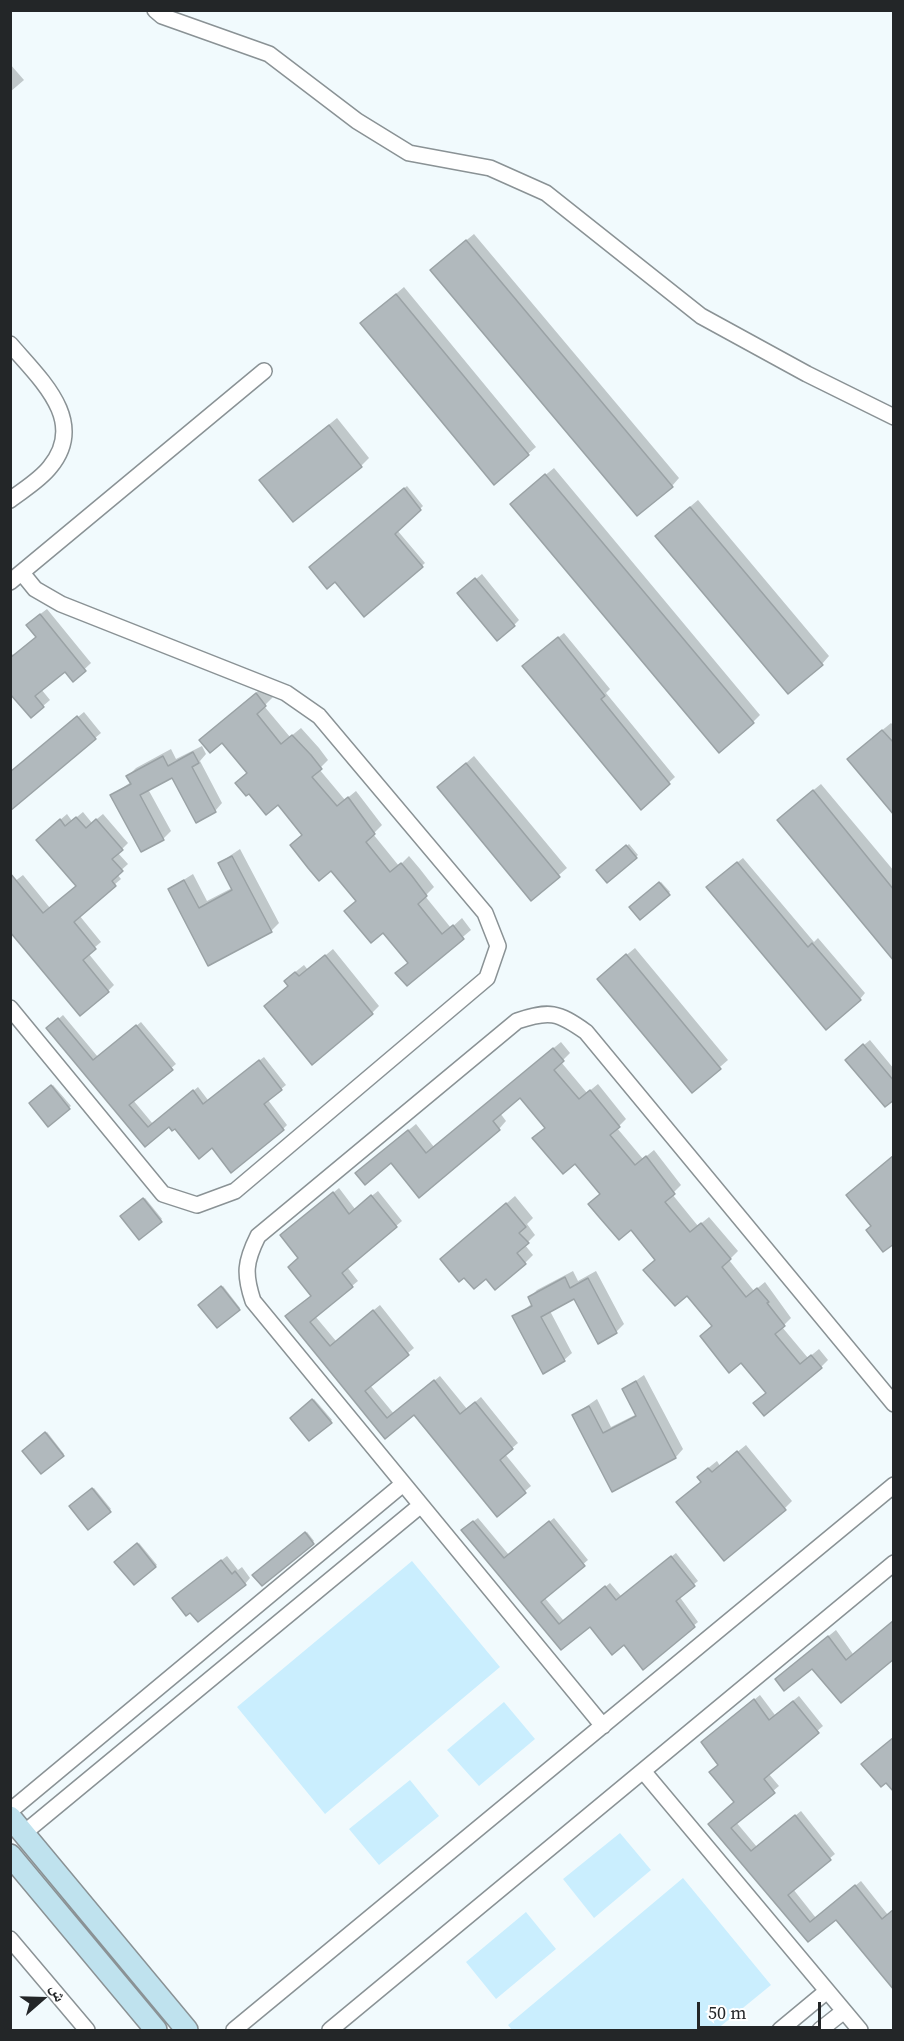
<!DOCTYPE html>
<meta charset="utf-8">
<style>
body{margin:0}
#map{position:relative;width:904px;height:2041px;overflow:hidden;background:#f1fafd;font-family:"Source Serif 4","Noto Naskh Arabic",serif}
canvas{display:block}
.frame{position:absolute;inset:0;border:12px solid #232628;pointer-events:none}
.north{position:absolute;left:12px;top:1969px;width:60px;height:60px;-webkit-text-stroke:4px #fff;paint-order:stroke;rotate:70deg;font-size:16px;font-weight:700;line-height:24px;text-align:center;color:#232628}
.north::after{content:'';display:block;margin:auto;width:21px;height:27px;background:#232628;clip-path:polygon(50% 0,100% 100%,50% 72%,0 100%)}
.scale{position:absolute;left:697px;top:2002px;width:124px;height:27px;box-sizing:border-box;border:3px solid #232628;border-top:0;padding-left:8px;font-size:18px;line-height:21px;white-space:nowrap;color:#232628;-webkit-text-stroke:4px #fff;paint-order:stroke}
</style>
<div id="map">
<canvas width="904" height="2041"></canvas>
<div class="frame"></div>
<div class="north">ش</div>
<div class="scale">50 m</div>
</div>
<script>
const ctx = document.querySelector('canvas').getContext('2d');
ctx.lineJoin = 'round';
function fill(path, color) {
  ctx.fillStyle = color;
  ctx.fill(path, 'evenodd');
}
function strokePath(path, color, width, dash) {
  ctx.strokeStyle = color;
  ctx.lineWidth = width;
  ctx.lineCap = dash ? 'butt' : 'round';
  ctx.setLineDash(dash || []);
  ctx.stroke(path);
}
fill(new Path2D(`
 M412 1561 500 1667 325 1814 237 1707Z
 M504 1702 535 1739 479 1786 447 1750Z
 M410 1780 439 1816 379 1865 349 1829Z
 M620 1833 651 1870 594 1918 563 1879Z
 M683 1878 771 1985 716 2030H512L508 2025Z
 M526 1912 556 1949 496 1999 466 1962Z`), '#caeefe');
fill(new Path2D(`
 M10 64 24 80 10 92Z
 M474 234 679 478 672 486 440 262Z
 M404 287 536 447 528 454 370 316Z
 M337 418 369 458 361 466 261 480Z
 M554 468 760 715 753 722 520 496Z
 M407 486 423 506 397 530 425 563 365 615 335 580 314 564Z
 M698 500 829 656 822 664 664 529Z
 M482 574 519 620 514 625 465 588Z
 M47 609 91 663 73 680 65 670 41 689 50 700 43 706 10 691V652L14 656 38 636 35 618Z
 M564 633 610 689 606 693 675 777 641 808 530 660Z
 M264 686 273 697 264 706 290 737 301 728 319 748 328 760 319 769 345 800 356 791 382 825 373 834 399 866 409 856 420 869 434 887 425 896 451 928 462 918 471 930 407 984 398 973 409 962 383 931 346 911 357 900 278 803 249 792 237 783 248 772 222 741 209 732Z
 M84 712 101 733 95 738 10 773Z
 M891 723 894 726V813L857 751Z
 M202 746 206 754 200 761 222 803 215 811 173 776 148 789 171 831 163 839 112 795 131 782 128 776 136 768 171 749 176 759Z
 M474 756 567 868 531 899 439 787Z
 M821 784 894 871V957L787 812Z
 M83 812 92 823 103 814 128 843 118 853 128 864 117 874 121 879 79 915 101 942 88 953 114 985 108 991 10 885 23 875 50 908 77 886 44 834 67 814 72 821Z
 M629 844 638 855 607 881 598 870Z
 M240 849 279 923 271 931 209 964 169 889 193 874 207 901 232 888 219 863Z
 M743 858 814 942 818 938 865 993 860 999 714 881Z
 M661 882 670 892 640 918 631 907Z
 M635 948 728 1060 692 1091 607 971Z
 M333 949 379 1006 372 1013 266 1006 289 985 294 973 304 965 308 970Z
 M63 1015 98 1057 141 1022 176 1064 133 1100 153 1124 198 1087 208 1100 264 1057 286 1085 268 1100 287 1125 283 1129 212 1146 170 1125 145 1145 53 1024Z
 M870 1040 894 1069V1098L853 1054Z
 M561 1042 570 1053 561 1062 587 1093 598 1084 626 1119 617 1128 643 1159 654 1150 681 1185 672 1194 698 1226 709 1217 738 1251 729 1260 754 1291 765 1282 791 1318 782 1327 808 1358 819 1349 828 1360 821 1367 755 1403 767 1392 520 1096 500 1113 506 1121 499 1129 419 1195 391 1161 365 1166 416 1124 434 1147Z
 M53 1085 71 1106 48 1125 31 1104Z
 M339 1188 355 1209 378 1191 402 1221 347 1267 358 1281 315 1316 336 1341 380 1305 414 1348 370 1385 394 1414 440 1376 467 1409 481 1397 518 1443 505 1454 531 1486 497 1515 415 1413 385 1437 287 1316 313 1296 288 1230Z
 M515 1196 533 1218 527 1224 535 1235 525 1245 533 1255 525 1263 495 1288 486 1277 465 1276 442 1259Z
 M145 1198 162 1219 140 1238 122 1216Z
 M573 1271 578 1281 596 1271 624 1324 616 1332 574 1297 550 1311 572 1353 564 1360 514 1317 533 1303 530 1297 537 1290Z
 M223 1286 240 1308 217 1326 200 1305Z
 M644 1375 683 1449 676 1457 613 1490 574 1415 597 1399 611 1427 637 1414 624 1389Z
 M314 1399 332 1420 309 1439 292 1418Z
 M47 1432 64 1454 42 1472 24 1451Z
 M746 1445 792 1501 784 1509 686 1494 702 1481 707 1469 717 1461 720 1466Z
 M94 1488 111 1509 88 1528 71 1506Z
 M478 1518 509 1555 554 1518 588 1560 544 1597 564 1621 610 1583 621 1596 676 1553 698 1581 679 1596 698 1622 643 1667 624 1643 590 1625 561 1648 467 1526Z
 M307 1532 314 1541 262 1584 254 1575Z
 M139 1543 157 1565 134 1583 116 1562Z
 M227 1556 238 1570 242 1567 250 1578 245 1584 180 1592Z
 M836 1630 853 1654 894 1657 784 1672Z
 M760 1695 775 1715 799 1696 823 1726 768 1773 779 1786 736 1822 757 1847 801 1811 835 1854 793 1889 816 1918 861 1881 888 1915 894 1988 836 1918 808 1940 710 1824 735 1802 709 1737Z`), '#0003');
const building = new Path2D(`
 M466 240 673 487 637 516 430 270Z
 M396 294 529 455 494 485 360 323Z
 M329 425 362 467 293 522 259 480Z
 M545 474 754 723 719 753 510 504Z
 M404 488 421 510 395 534 423 567 364 617 335 582 327 589 309 567Z
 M690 507 823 665 788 694 655 536Z
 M475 578 515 626 497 641 457 593Z
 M40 614 86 671 73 682 65 672 35 696 44 707 31 718 10 694V658L36 637 26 625Z
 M558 637 605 696 601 699 670 784 641 810 522 666Z
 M256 693 266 706 257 714 281 744 292 735 311 755 322 769 312 777 337 806 348 797 375 834 366 842 390 872 401 863 412 876 427 896 418 904 442 934 453 925 464 939 407 986 395 973 408 963 383 933 371 943 355 924 344 911 356 901 331 871 319 881 308 868 290 845 302 835 278 805 266 815 249 794 246 796 235 783 247 773 222 743 210 753 199 740Z
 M77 716 96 739 10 811V772Z
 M882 730 894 743V815L847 759Z
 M193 752 199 763 192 767 216 812 196 823 172 778 140 795 164 840 141 852 110 795 131 784 126 776 163 756 168 766Z
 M466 763 560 877 531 901 437 787Z
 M813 790 894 890V961L777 820Z
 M76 817 86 828 96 819 123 850 112 859 123 871 112 881 116 886 74 922 96 949 83 960 109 992 80 1016 10 932V873L43 913 76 886 36 840 60 819 65 826Z
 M626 845 637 858 607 883 596 870Z
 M232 856 272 932 208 966 168 889 184 880 199 908 232 890 218 863Z
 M737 862 808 947 812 943 861 1000 826 1030 706 887Z
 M659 882 670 895 640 920 629 907Z
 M626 954 721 1069 692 1093 597 979Z
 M325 955 373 1014 312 1065 264 1006 288 986 284 981 290 976 295 972 299 976Z
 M58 1018 93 1060 136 1025 173 1070 129 1105 148 1127 193 1090 203 1104 259 1060 282 1090 264 1104 284 1130 231 1173 212 1148 199 1159 175 1129 172 1131 169 1127 145 1147 46 1028Z
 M863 1044 894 1081V1100L885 1107 845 1060Z
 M553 1048 564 1061 554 1070 579 1099 590 1090 620 1127 610 1135 635 1165 646 1156 675 1194 665 1202 690 1232 701 1223 731 1259 722 1267 746 1297 757 1288 769 1302 767 1303 785 1326 775 1334 800 1364 811 1355 822 1368 764 1416 753 1403 766 1393 741 1363 729 1373 718 1359 700 1336 712 1326 687 1296 675 1306 643 1270 655 1260 631 1230 619 1240 599 1217 588 1204 600 1194 575 1164 563 1174 544 1152 532 1138 545 1128 520 1098 493 1121 500 1130 419 1198 391 1163 365 1185 355 1173 408 1130 426 1153Z
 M51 1085 70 1109 48 1127 29 1103Z
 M894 1155V1244L883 1252 866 1230 871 1226 846 1195Z
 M333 1192 349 1214 371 1195 397 1227 342 1273 353 1287 310 1322 330 1346 373 1310 409 1355 365 1391 387 1418 434 1380 460 1414 475 1402 513 1449 500 1460 526 1493 497 1517 414 1415 385 1439 285 1316 311 1296 288 1267 298 1258 280 1235Z
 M143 1198 162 1222 139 1240 120 1216Z
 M506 1203 526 1227 519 1233 529 1243 517 1253 526 1264 495 1290 486 1279 474 1289 464 1278 459 1282 440 1259Z
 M565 1277 570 1288 588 1278 617 1333 598 1344 574 1299 541 1317 565 1361 543 1374 512 1316 532 1306 528 1297Z
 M221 1286 240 1310 217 1328 198 1305Z
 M636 1381 676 1458 612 1492 572 1415 589 1406 603 1433 636 1416 622 1389Z
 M312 1399 332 1423 309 1441 290 1418Z
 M45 1432 64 1456 41 1474 22 1451Z
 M737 1451 786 1510 724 1561 676 1502 701 1482 697 1477 708 1468 712 1472Z
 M92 1488 111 1512 88 1530 69 1506Z
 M473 1521 504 1558 549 1521 585 1566 541 1602 559 1624 605 1586 616 1600 671 1556 695 1586 676 1601 695 1627 643 1670 624 1645 612 1655 590 1627 561 1650 461 1530Z
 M305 1532 314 1544 262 1586 252 1575Z
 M137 1543 156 1567 134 1585 114 1562Z
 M221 1560 232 1574 235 1571 246 1585 198 1622 190 1613 186 1616 172 1598Z
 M894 1620V1659L841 1703 812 1669 784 1691 775 1679 828 1636 846 1660Z
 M754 1699 769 1720 793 1701 819 1733 764 1779 775 1793 731 1828 751 1851 795 1815 831 1860 788 1895 810 1922 855 1885 882 1919 894 1909V1990L836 1920 808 1942 708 1824 734 1802 709 1772 718 1765 701 1742Z
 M894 1737V1792L886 1783 881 1787 861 1764Z`);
fill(building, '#b1b9bd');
strokePath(building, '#9aa2a5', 1.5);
const street = new Path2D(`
 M155 10 162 16 269 54 357 121 409 153 490 168 546 193 701 316 807 374 894 417
 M10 344C40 379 88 421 50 467 40 480 23 490 10 500
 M10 582 264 371
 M10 1008 163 1194 197 1205 235 1191 487 978 498 946 485 913 319 716 286 693 61 604 35 589 22 573
 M603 1726 253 1301C244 1274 245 1262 258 1236L517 1021C549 1010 558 1012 586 1032L894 1404
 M643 1771 860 2030
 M10 1811 403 1484
 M24 1833 421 1505
 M10 1939 87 2030
 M234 2030 894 1485
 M330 2030 894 1563
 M780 2030 827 1991
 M820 2030 844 2011`);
const secondary = new Path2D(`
 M10 1817 187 2030
 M10 1855 156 2030`);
strokePath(street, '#8a9295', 18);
strokePath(secondary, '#8a9295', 24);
strokePath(street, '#fff', 15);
strokePath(secondary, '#bfe2ee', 21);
</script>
